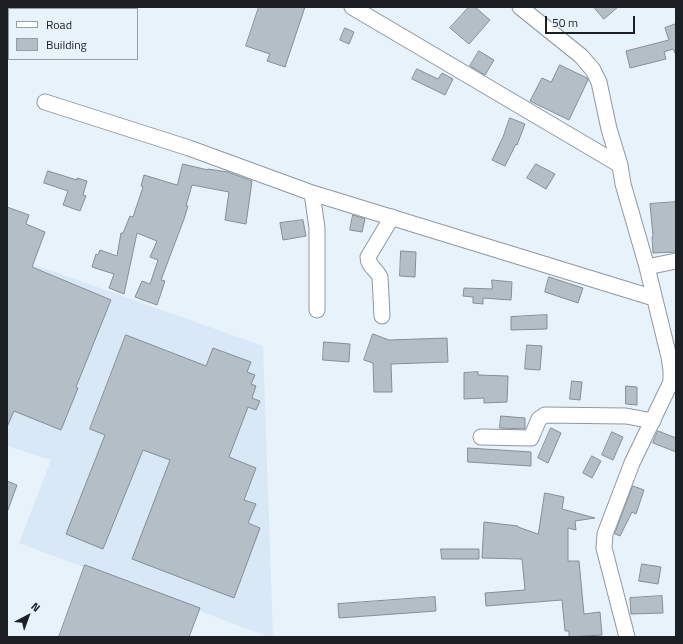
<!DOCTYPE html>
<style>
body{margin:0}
#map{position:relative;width:683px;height:644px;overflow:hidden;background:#e8f2fb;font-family:"Titillium Web",sans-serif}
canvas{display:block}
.frame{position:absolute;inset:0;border:8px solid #1c1f23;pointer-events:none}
.legend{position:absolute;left:8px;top:8px;width:130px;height:52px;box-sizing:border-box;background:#e8f2fb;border:1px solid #969ea5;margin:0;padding:5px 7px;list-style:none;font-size:12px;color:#1c1f23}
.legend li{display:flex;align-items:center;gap:8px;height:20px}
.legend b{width:20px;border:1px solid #969ea5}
.north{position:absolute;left:8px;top:596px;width:40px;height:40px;-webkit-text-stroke:3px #e8f2fb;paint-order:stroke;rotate:41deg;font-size:11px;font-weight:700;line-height:16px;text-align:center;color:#1c1f23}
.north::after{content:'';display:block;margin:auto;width:14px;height:18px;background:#1c1f23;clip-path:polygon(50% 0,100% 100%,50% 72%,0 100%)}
.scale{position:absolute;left:545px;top:16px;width:90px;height:18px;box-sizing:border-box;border:2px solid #1c1f23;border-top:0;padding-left:5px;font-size:12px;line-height:14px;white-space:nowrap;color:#1c1f23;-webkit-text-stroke:3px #e8f2fb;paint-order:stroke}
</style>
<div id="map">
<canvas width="683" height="644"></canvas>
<div class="frame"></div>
<ul class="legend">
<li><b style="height:5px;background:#fff"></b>Road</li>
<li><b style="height:11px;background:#b4bec7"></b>Building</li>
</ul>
<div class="north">N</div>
<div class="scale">50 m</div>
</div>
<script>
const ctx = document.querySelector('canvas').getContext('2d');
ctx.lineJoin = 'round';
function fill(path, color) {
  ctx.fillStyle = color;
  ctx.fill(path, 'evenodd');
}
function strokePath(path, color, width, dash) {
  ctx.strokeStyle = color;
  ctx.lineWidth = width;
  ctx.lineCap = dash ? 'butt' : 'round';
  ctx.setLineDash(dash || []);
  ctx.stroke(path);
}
fill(new Path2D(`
 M7 255 263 346 273 637H269L19 543 51 460 7 446Z`), '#d8e8f7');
const building = new Path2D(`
 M259 7H305L285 67 267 61 270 54 246 46Z
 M469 7H475L490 20 469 44 450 28Z
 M594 7H618L604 19Z
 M676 24V55L673 49 664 52 666 59 630 68 626 51 669 40 665 28Z
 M345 28 354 32 349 44 340 40Z
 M479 51 494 60 485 75 470 66Z
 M560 65 587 78 588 80 569 120 530 101 542 78 551 82Z
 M417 69 438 79 442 73 453 79 445 95 412 79Z
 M510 118 525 124 517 145 516 144 505 166 492 160 503 137Z
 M183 164 208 170V169L228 172 252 181 246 224 225 220 229 192 192 185 186 206H188L184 219 161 280 165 281 157 305 135 297 142 281 150 284 158 260 150 257 157 241 137 233 124 294 109 288 114 274 92 267 96 254 98 255 100 250 117 256 121 233H123L130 216 133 217 143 187 141 186 144 175 177 185Z
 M536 164 555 174 546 189 527 178Z
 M48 171 77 180V178L87 181 83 195 86 196 80 211 63 205 68 191 44 183Z
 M676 202V252L653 253 652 237 653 236 650 204Z
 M7 207 29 215 26 224 45 232 32 267 111 300 76 387 78 388 61 430 14 411 7 427Z
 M353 215 365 219 362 232 350 230Z
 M303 220 306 236 283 240 280 223Z
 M401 251 416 252 415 277 400 276Z
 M549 277 583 288 578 303 545 292Z
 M492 280 512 282 511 300 483 298V304L473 303V297L463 296 464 288 492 289Z
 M547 315V329L511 330V317Z
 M373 334 389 340 447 338 448 362 391 364 392 392H374L373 363 364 360Z
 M126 335 206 366 213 348 251 362 247 372 255 375 251 384 256 386 252 398 260 401 256 410 248 407 229 457 256 468 244 500 256 504 248 523 260 528 234 598 132 559 170 460 143 450 103 549 66 534 105 435 90 429Z
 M324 342 350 344 349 362 323 360Z
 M527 345 542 346 540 370 525 369Z
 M478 372V375L508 376 507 402 484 403V398L464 399V373Z
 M572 381 582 382 580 400 570 399Z
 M626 386 637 387V405L626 404Z
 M501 416 525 418V429L500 428Z
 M551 428 561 433 548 463 538 458Z
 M658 431 676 438V452L653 443Z
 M612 432 623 437 613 460 602 455Z
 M468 448 531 452V466L468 462Z
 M592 456 601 461 592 478 583 473Z
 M7 481 17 485 8 510H7Z
 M633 486 644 490 636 514 632 512 620 536 615 534Z
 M545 493 564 497 562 509 595 518 575 521 576 530 568 528V561H579L584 614 600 612 602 635 569 637V631H565L562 600 486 606 485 593 525 590 522 559 482 558 484 522 518 526V527L538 534Z
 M441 549H479V559H442Z
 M642 564 661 567 658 584 639 581Z
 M85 565 200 608 189 637H59Z
 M662 596 663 613 631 614 630 598Z
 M435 597 436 611 339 618 338 604Z`);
fill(building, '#b4bec7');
strokePath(building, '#858e96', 1);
const minor = new Path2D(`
 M352 7 620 165
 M520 7 581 56 593 70 599 82 609 129 620 165 623 184 647 267 669 357 671 370V382L632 463 605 534 604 548 627 637
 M45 102 189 148 312 193 654 298
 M312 193 317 228V310
 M647 267 676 261
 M382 316 380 277C376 269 368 266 368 257L392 217
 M481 437 531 438 539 419 545 415 626 416 653 421`);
strokePath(minor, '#8f98a0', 17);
strokePath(minor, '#fff', 15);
</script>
